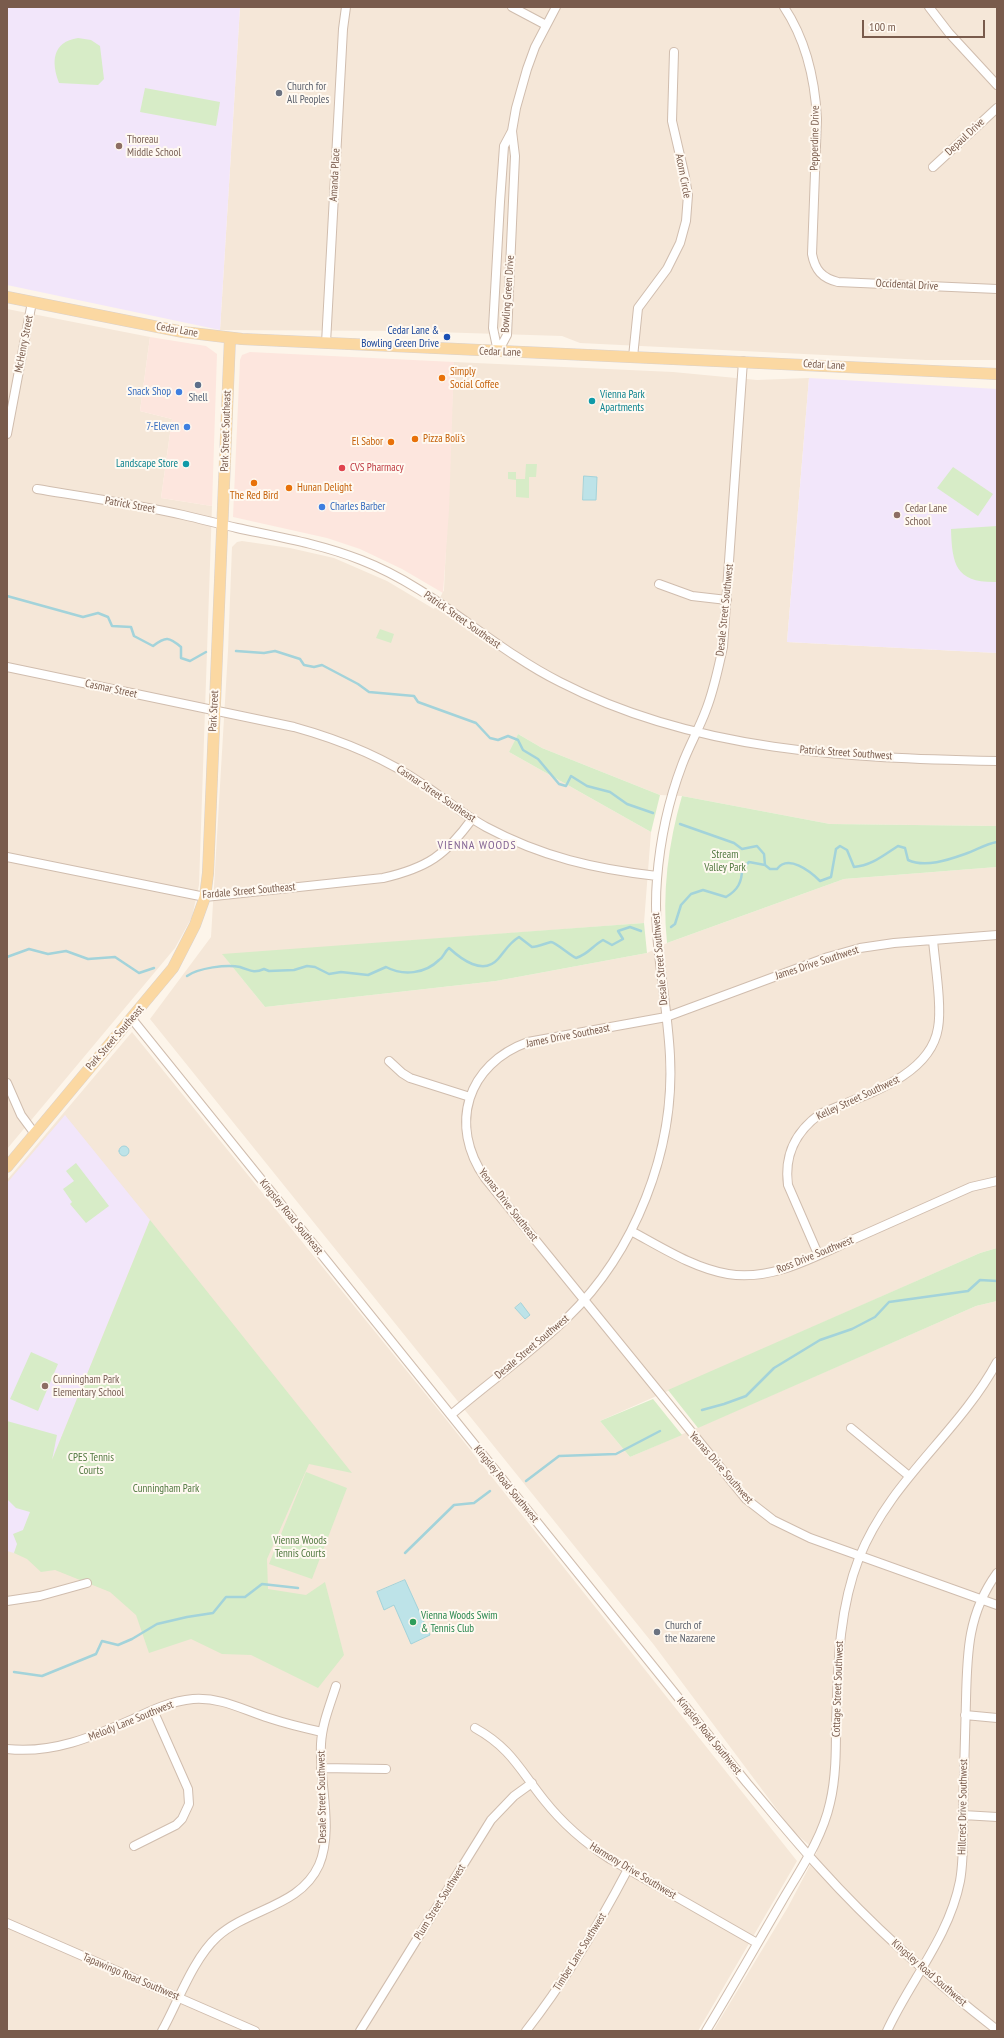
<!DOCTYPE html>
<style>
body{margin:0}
#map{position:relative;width:1004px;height:2038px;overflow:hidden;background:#fdf5ea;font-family:"PT Sans Narrow",sans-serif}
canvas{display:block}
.frame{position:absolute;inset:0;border:8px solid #795b4c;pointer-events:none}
.scale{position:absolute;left:862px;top:20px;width:123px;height:18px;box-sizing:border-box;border:2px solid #795b4c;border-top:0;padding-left:5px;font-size:12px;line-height:14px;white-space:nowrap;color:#795b4c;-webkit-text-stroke:3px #fff9f1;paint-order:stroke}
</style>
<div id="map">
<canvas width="1004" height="2038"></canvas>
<div class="frame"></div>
<div class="scale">100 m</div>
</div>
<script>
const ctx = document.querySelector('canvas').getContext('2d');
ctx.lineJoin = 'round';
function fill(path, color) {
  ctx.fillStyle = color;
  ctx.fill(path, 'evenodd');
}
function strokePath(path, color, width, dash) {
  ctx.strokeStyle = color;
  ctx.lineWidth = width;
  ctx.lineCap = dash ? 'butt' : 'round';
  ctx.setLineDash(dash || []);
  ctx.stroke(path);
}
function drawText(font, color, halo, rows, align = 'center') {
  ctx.font = font + ' "PT Sans Narrow",sans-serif';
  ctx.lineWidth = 4;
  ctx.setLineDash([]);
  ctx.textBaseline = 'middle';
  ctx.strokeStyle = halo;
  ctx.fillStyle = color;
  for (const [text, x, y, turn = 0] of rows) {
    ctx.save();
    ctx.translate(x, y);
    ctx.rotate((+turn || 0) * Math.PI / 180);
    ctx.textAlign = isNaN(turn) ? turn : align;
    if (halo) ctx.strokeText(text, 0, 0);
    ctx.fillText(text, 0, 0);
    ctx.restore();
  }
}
fill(new Path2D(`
 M240 7H997V360H926L580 343 562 336 403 331 220 330Z
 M7 309 150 337 140 411 172 419 161 498 212 506 199 885 192 917 175 948 7 1149Z
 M454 362 673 372 757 380 809 378 787 642 997 653V826L830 824 682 796 660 795 542 748 518 734 509 752 651 832 644 923 223 955 265 1007 496 981 647 953 667 943 844 879 997 867V1248L980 1253 600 1421 630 1457 976 1306 997 1301V2031H713L788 1907 817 1852 793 1831 654 1645 150 1019 211 937 228 651 232 547 237 542 242 541 290 548 334 558 387 581 434 609 444 590Z
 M132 1032 445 1418 797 1861 698 2031H7V1180Z`), '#f5e7d8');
fill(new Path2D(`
 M150 337 206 346 217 354 212 506 161 498 172 419 140 411Z
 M250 352 454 362 449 510 443 593 402 569 360 549 327 538 233 517 240 360 242 355Z`), '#fde6de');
fill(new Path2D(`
 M7 7H240L220 330 7 285Z
 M809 378 997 389V653L787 642Z
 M65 1115 150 1220 14 1553 7 1551V1183Z`), '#f2e6fa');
fill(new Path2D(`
 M78 38 91 40 100 46 104 79 98 85 59 83C51 62 52 42 78 38Z
 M145 88 220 102 216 126 140 112Z
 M526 464H537L536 477H529V498L516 497V480L508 479V472H516V479H525Z
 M953 467 993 494 978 516 937 488Z
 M997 526V582C956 583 952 565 951 529Z
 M380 629 394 634 391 643 376 638Z
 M518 734 542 748 660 795 651 832 509 752Z
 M682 796 830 824 997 826V867L844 879 667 943C662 893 668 844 682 796Z
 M644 923 647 953 496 981 265 1007 222 954Z
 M76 1163 109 1206 86 1223 70 1204 72 1202 63 1189 74 1181 66 1171Z
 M150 1220 352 1473 309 1464 267 1559 268 1589 306 1595 325 1582 344 1655 318 1688 251 1655 222 1654 191 1639 149 1653 136 1615 110 1592 55 1570 41 1572 27 1559 14 1553 17 1544 13 1534 23 1530 30 1512 16 1508 7 1499V1421L57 1435 52 1460Z
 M997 1248V1301L976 1306 698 1428 668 1390 980 1253Z
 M31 1352 58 1364 38 1411 10 1399Z
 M653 1399 682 1435 630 1457 600 1421Z
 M306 1472 347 1488 312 1579 269 1564Z`), '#d7ecc7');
const water = new Path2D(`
 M584 476 597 477 596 500H583Z
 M119 1151a5 5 0 1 1 10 0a5 5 0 1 1-10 0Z
 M521 1303 530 1315 525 1319 515 1308Z
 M405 1580 430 1635 411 1644 394 1605 384 1610 377 1592Z`);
fill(water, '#bde3e8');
strokePath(water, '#a3d3da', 1);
strokePath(new Path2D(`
 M7 596 83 617 98 613 108 617 112 626 131 627 134 636 153 646C166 636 169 637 181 647V658L190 661 206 652
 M236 651 264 653 275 651 300 659 304 665 314 667 322 665 358 684 369 692 414 696 418 702 476 723 490 738 498 740 508 736 518 740 523 750 538 759 559 784 566 786 571 776 587 786 610 792 627 804 653 813
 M680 824 734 843 742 849 757 846 764 854 765 865
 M671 927 675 924 681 905 691 894 703 890 726 897C738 890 742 882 742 869L749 862 765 865 770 869H777C788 854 810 871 820 881L831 877 836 849 840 846 847 850 854 867C871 866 884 855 898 846L905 848 908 860C925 868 948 860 965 854 977 850 985 844 997 842
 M7 957 29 949 48 954 66 951 88 959 115 957 139 973 154 968
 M187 976C198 968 227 964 240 967 250 970 253 974 264 969L269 971 294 970 307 966 315 967 329 974 341 972 368 975 386 967C403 976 425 974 439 960 444 957 444 952 449 948 461 959 483 976 498 959 505 951 509 943 519 937L532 947C538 947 546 943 551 942 555 942 570 955 576 958 589 954 592 946 603 940L612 945 623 939 618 931 630 927 641 931
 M702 1410 724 1404 746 1396 774 1368 820 1340 852 1329 875 1317 889 1302 968 1291 980 1280 997 1281
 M526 1481 559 1456 616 1454 660 1431
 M405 1553 454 1505 474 1503 490 1491
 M14 1672 42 1676 96 1654 102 1641 118 1645 132 1639 157 1624 187 1617 213 1613 226 1597H245L262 1584 298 1588`), '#a3d3da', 2.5);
const minor = new Path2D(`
 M512 7 546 25
 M784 7C806 40 815 80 817 119L812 254C815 270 822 278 838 282L997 289
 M929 7 949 33 997 85
 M933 167 997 108
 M326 343 343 29 346 7
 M498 352 507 335 515 156 512 131 516 108 527 69 535 47 556 7
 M498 352 493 328 500 202 504 146 512 131
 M633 357 638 308 667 269 680 243 686 221 688 195 685 177 672 121 674 52
 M7 434 32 302
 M37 489C86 497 135 504 183 515 201 519 219 524 237 528 279 537 321 544 361 560 434 588 490 647 560 682 696 752 847 758 997 761
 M659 584 692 596 727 600
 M7 667 294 727C341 740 384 757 424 785 445 799 464 815 486 827 542 857 595 869 657 876
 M7 857 205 897 383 878C427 868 446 855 472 819
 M997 935 894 943 860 948 828 957 666 1017 528 1042C467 1064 448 1125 485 1178L746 1499 773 1520 810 1538 997 1605
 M132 1019 747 1783C771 1811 795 1841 820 1868 874 1928 934 1981 997 2030
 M389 1061 402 1073 410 1078 470 1097
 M7 1083 21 1115 35 1134
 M631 1231C661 1247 693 1268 728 1274 775 1282 821 1253 863 1235 899 1219 935 1203 971 1187L997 1181
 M818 1254 788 1185C784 1155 795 1132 820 1114 860 1096 930 1078 938 1028 942 1006 935 964 933 940
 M451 1415C489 1382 531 1353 567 1318 635 1252 675 1151 670 1056 667 996 652 939 657 879 660 841 668 802 682 765 689 746 699 729 706 710 714 690 718 669 723 647L743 361
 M851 1428 909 1476
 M7 1601 40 1596 87 1583
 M965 1715 997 1718
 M475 1728C511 1748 520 1770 544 1800 563 1824 585 1843 610 1859L757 1943
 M7 1749C53 1754 92 1737 133 1719 152 1710 171 1701 193 1699 222 1697 243 1710 269 1718 287 1724 304 1728 322 1732
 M321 1768 386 1769
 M963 1815 997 1817
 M134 1846 176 1825 182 1819 189 1804 188 1789 153 1710
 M7 1923 255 2031
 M162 2031C178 2002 193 1959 217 1937 249 1908 300 1907 319 1865 334 1830 319 1782 321 1744 322 1724 330 1705 336 1686
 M360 2031 491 1820 514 1796 532 1783
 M526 2031C566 1980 598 1926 628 1869
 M706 2031C732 1988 757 1944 782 1901 800 1870 822 1839 830 1803 836 1778 836 1751 836 1725 838 1668 838 1612 859 1558 890 1480 958 1434 997 1362
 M887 2031C910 1981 949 1937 960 1881 964 1859 963 1835 963 1812 964 1774 965 1737 966 1700 967 1652 968 1613 997 1573`);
const major = new Path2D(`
 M7 297 183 332 242 339 997 374
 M7 1167 173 968 195 925 205 897 208 873 230 338`);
strokePath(minor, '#d0bdae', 10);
strokePath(major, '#d9d1cd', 12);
strokePath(minor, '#fff', 8);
strokePath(major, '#fbd8a2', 11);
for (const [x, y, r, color] of [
 [279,93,4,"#6b7280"],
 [119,146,4,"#8d6e63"],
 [447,337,4,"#1a4fb4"],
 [442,378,4,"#e8710a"],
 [198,385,4,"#5c6f8a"],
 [179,392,4,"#3f7fe0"],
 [592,401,4,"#0f9aa8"],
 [187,427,4,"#3f7fe0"],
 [415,439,4,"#e8710a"],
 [391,442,4,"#e8710a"],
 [186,464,4,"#0f9aa8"],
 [342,468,4,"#e0444e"],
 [254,483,4,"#e8710a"],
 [289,488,4,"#e8710a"],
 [322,507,4,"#3f7fe0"],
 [897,515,4,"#8d6e63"],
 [45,1386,4,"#8d6e63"],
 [413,1622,4,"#2e9e5b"],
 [657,1632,4,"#6b7280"]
]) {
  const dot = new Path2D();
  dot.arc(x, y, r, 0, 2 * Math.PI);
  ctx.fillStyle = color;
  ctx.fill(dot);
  strokePath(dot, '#fff9f1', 1.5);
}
drawText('11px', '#5b616d', '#fff9f1', [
 ["Church for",287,87],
 ["All Peoples",287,100],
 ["Church of",665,1626],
 ["the Nazarene",665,1639]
], 'left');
drawText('11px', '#795b4c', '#fff9f1', [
 ["Depaul Drive",965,137,-43],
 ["Pepperdine Drive",815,138,-89],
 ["Amanda Place",335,175,-87],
 ["Acorn Circle",683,176,79],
 ["Occidental Drive",907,285,3],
 ["Bowling Green Drive",508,294,-86],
 ["Cedar Lane",177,330,10],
 ["McHenry Street",24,344,-79],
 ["Cedar Lane",500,352,2],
 ["Cedar Lane",824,365,3],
 ["Park Street Southeast",226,431,-88],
 ["Patrick Street",130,505,10],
 ["Desale Street Southwest",725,610,-84],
 ["Patrick Street Southeast",462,620,35],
 ["Casmar Street",111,689,12],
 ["Park Street",214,711,-87],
 ["Patrick Street Southwest",846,753,4],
 ["Casmar Street Southeast",436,794,34],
 ["Fardale Street Southeast",249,891,-5],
 ["Desale Street Southwest",660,959,-95],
 ["James Drive Southwest",817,963,-18],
 ["James Drive Southeast",568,1036,-11],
 ["Park Street Southeast",115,1038,-49],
 ["Kelley Street Southwest",858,1098,-25],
 ["Yeonas Drive Southeast",508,1205,52],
 ["Kingsley Road Southeast",291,1217,51],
 ["Ross Drive Southwest",815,1255,-22],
 ["Desale Street Southwest",532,1347,-40],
 ["Yeonas Drive Southwest",721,1468,49],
 ["Kingsley Road Southwest",506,1484,51],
 ["Cottage Street Southwest",838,1689,-88],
 ["Melody Lane Southwest",131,1721,-22],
 ["Kingsley Road Southwest",709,1736,51],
 ["Desale Street Southwest",322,1797,-91],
 ["Hillcrest Drive Southwest",963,1807,-89],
 ["Harmony Drive Southwest",633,1871,31],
 ["Plum Street Southwest",440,1902,-58],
 ["Timber Lane Southwest",580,1952,-58],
 ["Kingsley Road Southwest",929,1973,41],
 ["Tapawingo Road Southwest",131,1977,23]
]);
drawText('11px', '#785e54', '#fff9f1', [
 ["Thoreau",127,140],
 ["Middle School",127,153],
 ["Cedar Lane",905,509],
 ["School",905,522],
 ["Cunningham Park",53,1380],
 ["Elementary School",53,1393]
], 'left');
drawText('11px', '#164399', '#fff9f1', [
 ["Cedar Lane &",439,331],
 ["Bowling Green Drive",439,344]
], 'right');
drawText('11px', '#c56008', '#fff9f1', [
 ["Simply",450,372],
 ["Social Coffee",450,385],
 ["Pizza Boli's",423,439],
 ["El Sabor",383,442,"right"],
 ["Hunan Delight",297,488],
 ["The Red Bird",254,496,"center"]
], 'left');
drawText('11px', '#366cbe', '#fff9f1', [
 ["Snack Shop",171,392],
 ["7-Eleven",179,427],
 ["Charles Barber",330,507,"left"]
], 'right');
drawText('11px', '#0d838f', '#fff9f1', [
 ["Vienna Park",600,395],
 ["Apartments",600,408],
 ["Landscape Store",178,464,"right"]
], 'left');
drawText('11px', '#4e5e75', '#fff9f1', [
 ["Shell",198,398]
]);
drawText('11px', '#be3a42', '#fff9f1', [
 ["CVS Pharmacy",350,468]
], 'left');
drawText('11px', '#527941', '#fff9f1', [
 ["Stream",725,855],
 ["Valley Park",725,868],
 ["CPES Tennis",91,1458],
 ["Courts",91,1471],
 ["Cunningham Park",166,1489],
 ["Vienna Woods",300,1541],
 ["Tennis Courts",300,1554]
]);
drawText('11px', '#27864d', '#fff9f1', [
 ["Vienna Woods Swim",421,1616],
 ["& Tennis Club",421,1629]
], 'left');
ctx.letterSpacing = '1px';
drawText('12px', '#836494', '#fff9f1', [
 ["VIENNA WOODS",477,846]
]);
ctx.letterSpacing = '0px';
</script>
